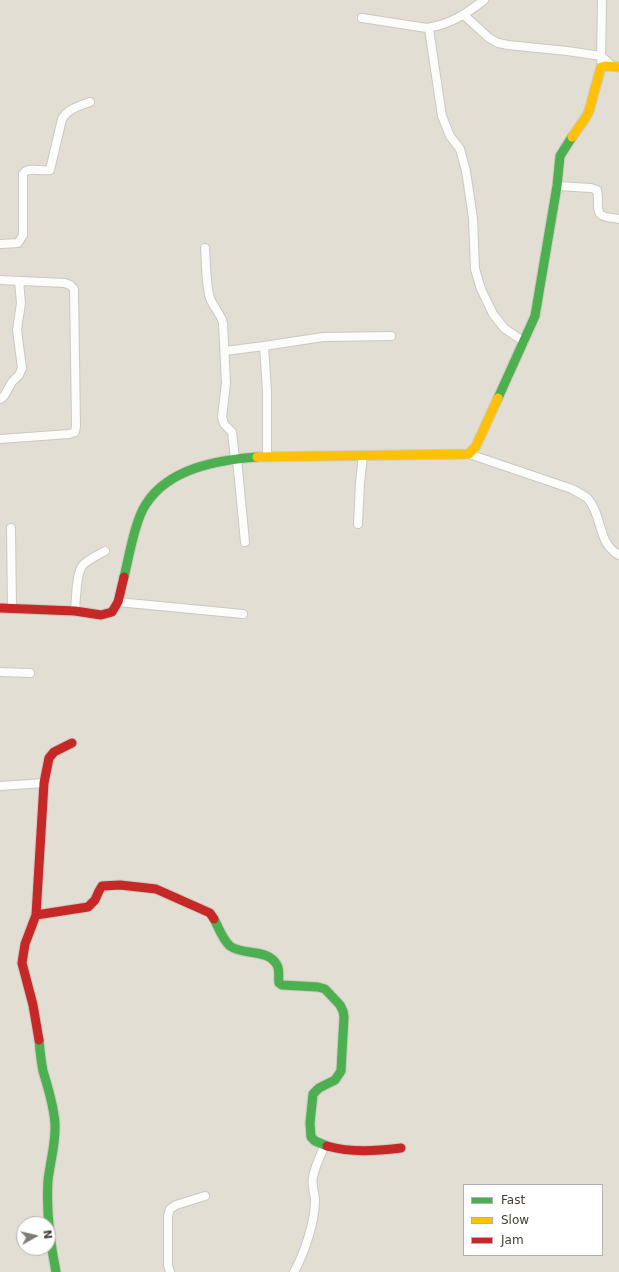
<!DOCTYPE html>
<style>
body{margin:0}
#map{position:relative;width:619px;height:1272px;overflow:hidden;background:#eeece6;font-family:"DejaVu Sans",sans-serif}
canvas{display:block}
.legend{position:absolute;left:463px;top:1184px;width:140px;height:72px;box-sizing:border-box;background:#fff;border:1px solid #b4b1ad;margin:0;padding:5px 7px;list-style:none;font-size:12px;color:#433d33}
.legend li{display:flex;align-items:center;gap:8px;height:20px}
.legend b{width:20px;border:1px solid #b4b1ad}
.north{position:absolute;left:16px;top:1216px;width:40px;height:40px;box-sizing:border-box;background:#fff;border:1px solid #b4b1ad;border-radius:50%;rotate:82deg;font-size:11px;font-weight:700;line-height:16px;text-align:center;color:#433d33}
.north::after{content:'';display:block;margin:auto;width:14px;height:18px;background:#7f7a72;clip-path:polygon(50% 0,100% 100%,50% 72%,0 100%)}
</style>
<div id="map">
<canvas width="619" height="1272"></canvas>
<ul class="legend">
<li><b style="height:5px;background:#4caf50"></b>Fast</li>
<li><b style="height:5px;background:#ffc107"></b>Slow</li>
<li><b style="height:5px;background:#c62828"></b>Jam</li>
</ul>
<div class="north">N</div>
</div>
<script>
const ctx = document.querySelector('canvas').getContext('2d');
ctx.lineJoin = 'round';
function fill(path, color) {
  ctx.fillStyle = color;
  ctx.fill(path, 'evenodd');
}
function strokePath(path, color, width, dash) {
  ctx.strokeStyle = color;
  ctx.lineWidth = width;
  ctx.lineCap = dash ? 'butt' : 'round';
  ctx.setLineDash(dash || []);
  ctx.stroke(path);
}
fill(new Path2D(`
 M0 0H619V1272H0ZM464 1185H602V1255H464ZM24 1224H48V1248H24Z`), '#e3ded3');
const street = new Path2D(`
 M464 15 489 38 498 43 508 45 567 51 601 56 607 61 612 66
 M362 18 427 28 429 29 442 116 450 136 460 149 466 171 473 218 475 269 481 289 493 314 504 328 524 342
 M427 28C451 24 466 14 484 0
 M601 61 602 0
 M557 186 591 188 597 190C598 194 598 196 598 200 597 219 602 216 619 219
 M0 244 18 243 23 235V174C27 166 42 172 50 170L62 119C68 109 79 106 90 102
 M205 248C206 262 206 287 210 298 213 307 221 314 223 323L226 383 222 417 224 424 232 432 235 459
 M0 280 65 283 70 285 74 289 76 426 75 432 69 434 0 439
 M225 351 264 346
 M0 399 4 396 12 382 19 375 22 368 17 330 21 303 19 281
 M469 454 572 489C577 492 584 495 588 499 603 516 597 543 619 555
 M267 456V391L264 346 323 337 391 336
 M237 459 245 542
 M358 524 360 483 363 455
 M11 528 12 608
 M118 602 243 614
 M75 611C76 601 76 572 83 565 89 559 98 555 105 551
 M0 672 30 673
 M0 786 44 783
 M170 1272 168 1265V1216L170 1209 176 1205 205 1196
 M294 1272C304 1254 315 1222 315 1201 315 1193 311 1185 313 1177 315 1166 320 1156 325 1145`);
const fast = new Path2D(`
 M498 398 535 316 557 186 560 156 572 137
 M124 577C129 557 135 520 146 504 169 468 218 460 257 457
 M214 919C219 928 222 939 230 946 243 956 268 948 277 965 280 970 278 977 279 983L282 985 318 987 325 989 340 1005 343 1011 344 1017 341 1071 335 1080 319 1088 313 1094 310 1123 311 1137 315 1141 327 1146
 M39 1040C40 1051 41 1061 43 1071 48 1088 54 1106 55 1124 56 1143 50 1162 48 1181 46 1212 50 1242 56 1272`);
const slow = new Path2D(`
 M572 137 586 117 589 111 601 67 605 66 619 67
 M257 457 469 454 476 446 498 398`);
const jam = new Path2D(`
 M0 608 75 611 101 615 112 612 118 602 124 577
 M36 915 88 907 95 900 99 891 102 886 120 885 156 889 210 913 214 919
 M39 1040 33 1005 22 963 25 944 36 915 44 783 49 758 54 752 72 743
 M327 1146C352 1153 376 1151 401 1148`);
strokePath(street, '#cac8c2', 10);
strokePath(fast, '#cfcabe', 11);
strokePath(slow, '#cfcabe', 11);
strokePath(jam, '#cfcabe', 11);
strokePath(street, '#fcfcfb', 8);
strokePath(fast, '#4caf50', 9);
strokePath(slow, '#ffc107', 9);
strokePath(jam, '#c62828', 9);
</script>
